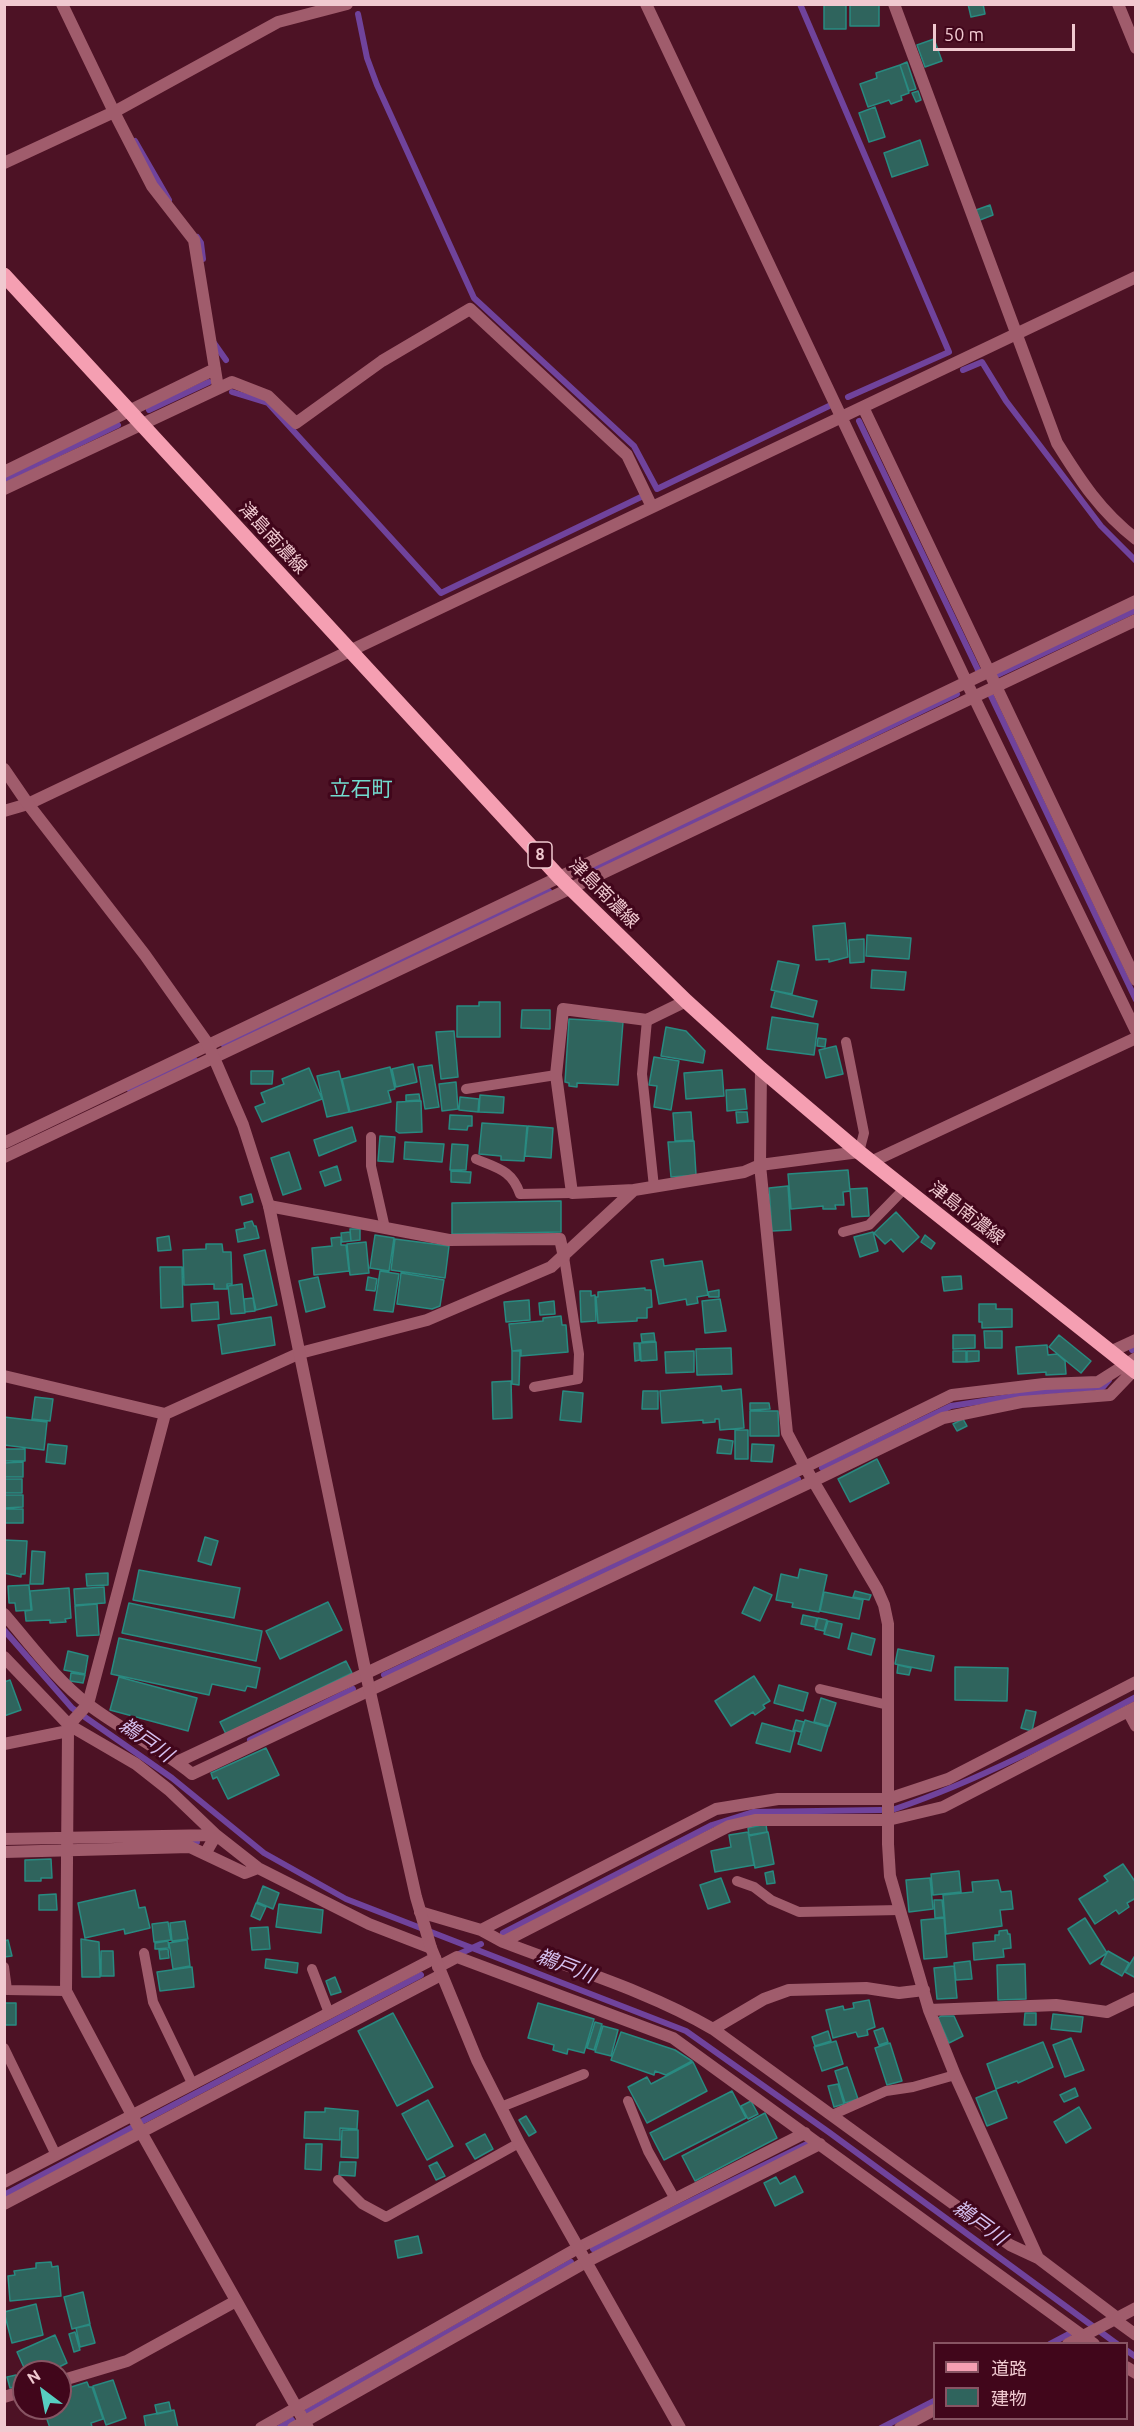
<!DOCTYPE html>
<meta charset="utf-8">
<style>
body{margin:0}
#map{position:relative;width:1140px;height:2432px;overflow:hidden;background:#4d1225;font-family:Ubuntu,"Noto Sans JP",sans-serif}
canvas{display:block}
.frame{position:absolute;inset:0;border:6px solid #f0c9d0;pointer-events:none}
.legend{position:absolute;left:933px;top:2342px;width:195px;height:78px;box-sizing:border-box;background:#41061b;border:2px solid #875463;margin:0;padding:8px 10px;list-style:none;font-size:18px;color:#f0c9d0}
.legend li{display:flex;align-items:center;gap:12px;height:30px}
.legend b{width:30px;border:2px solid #875463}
.north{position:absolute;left:12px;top:2360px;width:60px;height:60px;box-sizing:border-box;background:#41061b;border:2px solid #875463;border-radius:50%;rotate:328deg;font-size:16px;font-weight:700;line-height:24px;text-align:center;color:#f0c9d0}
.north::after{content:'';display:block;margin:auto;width:21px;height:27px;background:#57cec1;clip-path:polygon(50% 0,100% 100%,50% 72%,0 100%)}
.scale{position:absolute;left:933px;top:24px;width:142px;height:27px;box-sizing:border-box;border:3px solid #f0c9d0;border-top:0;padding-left:8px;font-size:18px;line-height:21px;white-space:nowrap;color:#f0c9d0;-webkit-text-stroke:4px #41061b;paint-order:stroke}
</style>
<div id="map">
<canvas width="1140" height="2432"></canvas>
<div class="frame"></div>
<ul class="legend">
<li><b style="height:8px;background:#f59fb2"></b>道路</li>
<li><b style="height:16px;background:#2f645d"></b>建物</li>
</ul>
<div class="north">N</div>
<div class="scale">50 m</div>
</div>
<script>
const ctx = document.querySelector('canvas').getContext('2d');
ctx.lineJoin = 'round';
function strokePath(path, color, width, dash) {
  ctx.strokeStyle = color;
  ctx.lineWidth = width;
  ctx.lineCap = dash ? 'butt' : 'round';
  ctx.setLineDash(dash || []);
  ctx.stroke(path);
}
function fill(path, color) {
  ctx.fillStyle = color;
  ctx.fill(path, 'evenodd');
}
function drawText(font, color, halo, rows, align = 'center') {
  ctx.font = font + ' Ubuntu,"Noto Sans JP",sans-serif';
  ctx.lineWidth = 6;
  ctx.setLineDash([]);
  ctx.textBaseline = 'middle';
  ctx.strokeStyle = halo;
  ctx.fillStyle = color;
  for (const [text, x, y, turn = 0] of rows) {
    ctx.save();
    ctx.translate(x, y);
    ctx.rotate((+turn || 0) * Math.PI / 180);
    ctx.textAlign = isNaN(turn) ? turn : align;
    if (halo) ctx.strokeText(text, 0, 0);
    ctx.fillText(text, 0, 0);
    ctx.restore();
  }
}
strokePath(new Path2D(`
 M800 4 949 352 848 397
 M358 14 367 58 377 85 474 298 634 446 657 489 829 406
 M135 141 169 200
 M197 237 201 243 203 259
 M214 343 226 360
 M963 370 982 362 1006 401 1101 526 1136 561
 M232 392 268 403 441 593 641 497
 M149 410 209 382
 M859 421 978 670
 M4 480 118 425
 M995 676 1136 610
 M991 696 1136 1000
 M582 875 957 694
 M224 1045 549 891
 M130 1090 195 1060
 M1132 1350 1136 1348
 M822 1468 951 1406 1041 1392 1103 1387 1109 1380
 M4 1630 72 1708 172 1778 264 1853 346 1899 686 2031 830 2133 1117 2344
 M384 1675 798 1479
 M250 1740 353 1689
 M895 1809C979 1780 1058 1739 1136 1697
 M186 1842H197
 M503 1933 712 1825 753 1812 881 1810
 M459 1954 481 1944
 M143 2121 421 1975
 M4 2195 131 2128
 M593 2249 809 2143
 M1050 2344 1069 2334
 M1126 2350 1136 2357
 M308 2411 571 2262
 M279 2428 292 2420
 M881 2428 934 2401`), '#70439c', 6);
const building = new Path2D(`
 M824 4H846V29H824Z
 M850 4H879V26H850Z
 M968 4H983L985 14 971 17Z
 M934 39 942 61 925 67 917 45Z
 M907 62 916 89 909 91 900 65Z
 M900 65 909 93 901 96 902 100 891 104 889 100 868 107 860 84 877 78 876 73Z
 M918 91 921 100 916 102 912 93Z
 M875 107 885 137 869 142 859 113Z
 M920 140 928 165 892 177 884 153Z
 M990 205 993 215 980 220 976 210Z
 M845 923 848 957 829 962V959L816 960 813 926Z
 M867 935 911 938 909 959 866 956Z
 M864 939V962L850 963 849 940Z
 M778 961 799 965 792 994 771 990Z
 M872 970 906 972 904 990 871 988Z
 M775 991 817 1001 813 1017 771 1007Z
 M479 1002H500V1037H457V1006H479Z
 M522 1010H550V1029L521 1028Z
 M772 1017 818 1024 814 1055 767 1049Z
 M569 1019 623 1022 618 1085 577 1083V1087L569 1086V1083L565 1082Z
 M666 1027 686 1031 705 1051 703 1063 661 1056Z
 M454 1031 458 1077 441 1079 436 1032Z
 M818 1038 826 1039 825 1047 817 1046Z
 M836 1046 843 1074 826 1078 819 1050Z
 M654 1057 679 1061 671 1110 654 1107 657 1086 649 1085Z
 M413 1064 417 1082 396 1087 392 1069Z
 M432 1065 439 1107 425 1109 418 1067Z
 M390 1067 395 1089 388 1091 391 1102 350 1112 342 1079Z
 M309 1068 322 1099 262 1122 255 1107 265 1103 261 1093 284 1084 282 1079Z
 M722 1070 724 1096 686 1099 684 1073Z
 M251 1071H273L272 1084H251Z
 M339 1071 349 1112 327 1117 317 1076Z
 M456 1082 458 1109 442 1111 439 1084Z
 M745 1089 747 1109 727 1111 726 1090Z
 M419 1094 420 1100 406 1101V1095Z
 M480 1095 504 1097 503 1113 479 1112Z
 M460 1097 479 1099 478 1112 459 1110Z
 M421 1101 422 1132 399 1133 396 1131 397 1102Z
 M691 1112 693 1140 675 1141 673 1113Z
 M736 1112H747L748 1122 737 1123Z
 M450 1115 472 1116V1126H468L467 1130 449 1129Z
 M482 1123 527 1126 524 1161 501 1160V1156L479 1154Z
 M528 1126 553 1128 551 1158 525 1156Z
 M352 1127 356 1141 319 1156 314 1140Z
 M380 1136 395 1137 393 1162 378 1161Z
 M694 1141 696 1175 671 1177 668 1142Z
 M405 1142 444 1144 442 1162 404 1159Z
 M452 1144 468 1145 466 1170H450Z
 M289 1152 301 1189 283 1195 271 1158Z
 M337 1166 341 1180 325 1186 320 1172Z
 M848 1170 850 1191 843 1192 844 1205H835L836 1209H823V1206L791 1209 788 1174Z
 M451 1171 471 1172 470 1183 451 1182Z
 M788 1186 791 1230 772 1231 769 1188Z
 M867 1188 869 1216 852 1217 850 1189Z
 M251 1194 253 1202 242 1205 240 1197Z
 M561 1201V1232L452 1234V1203Z
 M896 1212 919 1237 903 1252 891 1239 885 1244 874 1233Z
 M252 1221 254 1226H256L259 1238 238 1242 236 1230 245 1228 244 1223Z
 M350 1229H360V1240L351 1241Z
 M350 1232 351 1241 342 1242 341 1233Z
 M873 1232 878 1251 860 1257 854 1237Z
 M375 1235 394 1238 389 1271 370 1268Z
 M925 1235 935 1243 931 1249 921 1242Z
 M169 1236 171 1250 158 1251 157 1238Z
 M341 1237V1245H346L349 1271 314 1275 312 1248 332 1246 331 1238Z
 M395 1239 449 1246 445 1278 391 1270Z
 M366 1242 369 1273 350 1275 347 1244Z
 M206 1244H222L223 1252H231L232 1284H227V1289H214V1284L184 1285 183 1250 206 1249Z
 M265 1250 277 1305 256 1310 244 1255Z
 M663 1259 664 1266 702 1261 708 1295 697 1297 698 1303 687 1305 686 1299 659 1304 651 1261Z
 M160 1267H182L183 1307 161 1308Z
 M380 1271 399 1274 393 1312 374 1310Z
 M401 1273 444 1280 440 1306 432 1309 397 1304Z
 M961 1276 962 1289 944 1291 942 1277Z
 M318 1277 325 1307 306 1312 299 1281Z
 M368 1277 377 1279 375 1291 366 1290Z
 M242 1284 245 1313 231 1314 228 1286Z
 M645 1288V1290H651L652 1307 647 1308V1318H637V1321L598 1323 596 1297H598V1292Z
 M719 1290V1297H709L708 1292Z
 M580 1291H591V1296L595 1295 596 1321 581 1322Z
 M253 1298 255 1311 245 1312 244 1299Z
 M720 1299 726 1331 705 1333 702 1301Z
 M529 1300 530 1320 506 1322 504 1302Z
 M554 1301 555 1314 540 1315 539 1303Z
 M218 1302 219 1319 192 1321 191 1304Z
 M979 1304H996V1309H1012V1327L982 1328V1322H979Z
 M561 1316 562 1325H566L568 1352 521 1356V1350L512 1351 509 1324 543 1321V1318Z
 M271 1317 275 1345 222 1354 218 1325Z
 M984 1331H1002V1348H985Z
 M654 1333 655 1341 642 1342 641 1334Z
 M953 1335H975V1348L953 1349Z
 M1059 1335 1091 1361 1081 1373 1049 1347Z
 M656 1342 657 1360 641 1361 640 1343Z
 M634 1343H639L640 1360 635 1361Z
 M1047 1345 1048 1355 1057 1354 1065 1361 1066 1374 1046 1375V1372L1018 1374 1016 1347Z
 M731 1348 732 1374 697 1375 696 1349Z
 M512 1351H520L519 1385 512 1384Z
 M694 1351V1372L666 1373 665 1352Z
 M953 1351H966V1362H953Z
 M967 1351H979V1361L967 1362Z
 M511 1381 512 1418 493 1419 492 1382Z
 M721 1386 722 1391 741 1389 744 1428 720 1430 719 1419H715V1422L703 1423V1420L662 1423 660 1391Z
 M563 1391 583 1393 581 1422 560 1420Z
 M643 1391H658V1409H642Z
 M35 1397 53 1399 50 1421 32 1419Z
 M750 1403H769L770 1409 750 1410Z
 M750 1411H778L779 1436H750Z
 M4 1417 47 1422 44 1450 4 1445Z
 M963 1419 967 1426 957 1431 953 1424Z
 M735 1430H748V1459H735Z
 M719 1439 733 1441 731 1454 717 1453Z
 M48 1444 67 1446 65 1464 46 1462Z
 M752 1444 774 1445 772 1462 751 1461Z
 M4 1449H25V1461H4Z
 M877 1459 889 1483 850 1502 838 1479Z
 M23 1462V1477H4V1463Z
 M4 1479H22V1493H4Z
 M4 1495H23V1507L4 1508Z
 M4 1509H23V1523H4Z
 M205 1537 218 1541 211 1565 198 1561Z
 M4 1540 27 1541 25 1574H21V1577L4 1573Z
 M32 1551 45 1552 43 1584H30Z
 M800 1569 827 1575 819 1612 792 1607 793 1603 776 1600 781 1574 798 1578Z
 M139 1570 240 1588 234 1618 133 1600Z
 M108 1573V1585L87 1586 86 1574Z
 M29 1585 31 1610 16 1611 15 1603H9L8 1586Z
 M104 1587 105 1603 75 1605 74 1589Z
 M754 1587 772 1595 760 1621 742 1613Z
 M69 1588 71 1618 65 1619 66 1622 50 1623V1620L26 1621 25 1611 32 1610 30 1591Z
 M855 1591 871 1595 869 1600 853 1597Z
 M824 1592 863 1600 859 1619 820 1611Z
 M328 1602 342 1630 280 1659 266 1631Z
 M129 1603 262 1631 256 1661 122 1633Z
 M97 1604 99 1635 77 1636 75 1606Z
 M803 1615 817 1618 815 1627 801 1624Z
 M818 1618 827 1620 824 1631 815 1629Z
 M828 1621 842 1624 839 1638 824 1634Z
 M852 1633 875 1639 871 1655 848 1649Z
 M119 1638 260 1668 256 1688 247 1686 245 1691 212 1684 209 1695 111 1674Z
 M898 1649 934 1656 931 1671 895 1664Z
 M68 1651 88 1656 85 1674 64 1670Z
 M346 1661 352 1673 226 1734 220 1722Z
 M898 1665 911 1668 909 1675 897 1673Z
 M955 1667 1008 1668 1007 1701 955 1700Z
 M71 1673 85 1675 83 1683 70 1681Z
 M754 1676 770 1701 763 1705 765 1708 755 1715 753 1712 731 1726 715 1701Z
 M119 1677 197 1698 188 1731 110 1710Z
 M10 1680 21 1710 4 1716V1682Z
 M779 1685 808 1693 803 1711 774 1703Z
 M821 1698 836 1703 829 1726 814 1722Z
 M1026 1710 1036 1712 1032 1731 1021 1728Z
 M796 1720 804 1722 801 1732 793 1730Z
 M805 1720 828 1727 821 1751 798 1744Z
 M762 1723 795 1732 790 1752 756 1743Z
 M266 1748 279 1775 228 1799 217 1777 213 1779 211 1773Z
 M766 1824 767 1832 749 1835 748 1828Z
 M748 1832 754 1865 715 1872 711 1851 731 1847 729 1835Z
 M768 1832 774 1864 755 1868 749 1836Z
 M51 1859 52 1878H41V1881H25V1860Z
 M1123 1864 1136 1883V1898L1127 1903 1129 1907 1119 1914 1116 1910 1095 1924 1079 1899 1108 1881 1104 1876Z
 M773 1871 775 1883 767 1884 765 1873Z
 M959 1871 961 1892 933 1895 931 1874Z
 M721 1878 730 1902 708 1909 700 1885Z
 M930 1878 933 1909 909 1912 906 1880Z
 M998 1880 1001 1892 1011 1891 1013 1909 1000 1910 1002 1926 946 1934 943 1895 973 1892 972 1882Z
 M263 1886 279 1893 273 1909 257 1902Z
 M135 1890 139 1908 145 1907 150 1928 125 1934 124 1929 85 1938 78 1903Z
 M56 1894 57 1910H39V1895Z
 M934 1900H942L944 1917 935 1918Z
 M256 1903 266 1907 260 1920 251 1916Z
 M279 1904 323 1910 321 1933 276 1927Z
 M944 1918 947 1957 924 1959 921 1920Z
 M1085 1918 1107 1953 1090 1964 1068 1929Z
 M185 1921 188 1939 172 1941 170 1923Z
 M168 1922 171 1940 154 1942 152 1924Z
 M268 1927 270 1949 252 1950 250 1928Z
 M1007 1930 1008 1934H1010L1011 1948 1003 1949 1004 1957 974 1960 973 1943 995 1941V1935H999V1931Z
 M81 1939 99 1942 100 1977H82Z
 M8 1940 12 1956 4 1957V1941Z
 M187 1940 190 1966 173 1969 169 1943Z
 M168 1941 169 1948 155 1949V1943Z
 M168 1949 169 1958 160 1959 159 1950Z
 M101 1951H113L114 1976H101Z
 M1108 1951 1129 1963 1122 1976 1101 1964Z
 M1136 1954V1978L1125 1972Z
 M266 1959 298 1963 297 1973 265 1968Z
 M970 1961 972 1979 956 1980 954 1963Z
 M1025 1964 1026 1999 998 2000 997 1965Z
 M954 1966 957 1998 937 1999 934 1968Z
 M192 1967 194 1987 160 1991 157 1972Z
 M335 1977 341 1992 331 1995 326 1981Z
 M869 2000 875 2027 867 2030 868 2035 858 2037 856 2032 833 2038 826 2010 843 2006 844 2010 854 2008 853 2003Z
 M4 2003H16V2025H4Z
 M538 2003 594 2019 584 2053 568 2049 567 2054 553 2050 554 2045 528 2038Z
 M393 2013 433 2087 397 2106 358 2031Z
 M1025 2013H1036V2025H1024Z
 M1053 2014 1083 2017 1081 2032 1051 2029Z
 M941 2016H954L963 2036 949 2043 938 2018Z
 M595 2022 602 2024 594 2050 587 2048Z
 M603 2026 618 2030 611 2056 595 2052Z
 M883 2028 888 2042 879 2045 874 2031Z
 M828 2031 831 2041 815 2046 812 2037Z
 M621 2032 675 2050 692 2061 666 2075 655 2071 654 2075 611 2060Z
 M1071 2038 1084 2070 1065 2077 1053 2045Z
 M836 2041 843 2064 822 2071 814 2047Z
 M1043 2042 1053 2067 1018 2083 1017 2081 996 2089 987 2064Z
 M890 2043 902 2081 887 2085 875 2048Z
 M693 2062 707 2091 647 2123 628 2087 647 2077 651 2084Z
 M847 2067 858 2099 845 2103 835 2071Z
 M838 2084 844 2104 834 2107 828 2086Z
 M1075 2088 1078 2096 1064 2102 1060 2095Z
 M996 2090 1007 2118 987 2126 976 2098Z
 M732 2091 746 2118 664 2160 650 2133Z
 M428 2100 453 2146 427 2160 402 2114Z
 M751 2101 758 2114 748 2119 741 2106Z
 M1079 2107 1091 2128 1066 2143 1054 2122Z
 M325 2108 358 2111 357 2129 340 2128V2140L304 2138 305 2112H325Z
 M765 2113 777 2138 695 2181 682 2156Z
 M526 2116 536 2132 529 2136 519 2120Z
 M342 2130H358V2158L341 2157Z
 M485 2134 493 2149 475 2159 466 2144Z
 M306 2144H322L321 2170 305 2169Z
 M340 2162H356L355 2176 339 2175Z
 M437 2162 445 2176 436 2180 429 2166Z
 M795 2176 803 2192 775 2206 764 2183 776 2177 780 2184Z
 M418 2236 422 2253 398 2258 395 2241Z
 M51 2262 52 2267 58 2266 61 2296 10 2301 8 2276 15 2275 14 2271 36 2268V2263Z
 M83 2292 90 2324 72 2329 64 2297Z
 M36 2304 43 2335 12 2343 4 2312Z
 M90 2325 95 2343 80 2347 76 2328Z
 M75 2332 80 2350 74 2352 69 2334Z
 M55 2335 67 2363 49 2372H26L17 2352Z
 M16 2375 19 2386 10 2388 7 2377Z
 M113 2380 126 2418 106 2425 93 2386Z
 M87 2382 89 2387H92L103 2419 91 2423 92 2427 89 2428H50L43 2408H60V2397L67 2395 65 2389Z
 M169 2402 171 2411 157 2414 155 2405Z
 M174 2410 178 2428H146L144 2416Z`);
fill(building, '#2f645d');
strokePath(building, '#298a81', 1.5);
strokePath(new Path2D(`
 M647 1020 642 1074 654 1187
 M846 1042 864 1133 859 1152
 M466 1089 556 1075
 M371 1137V1166L385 1228
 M476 1159C497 1168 512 1170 520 1194L572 1193
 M843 1232 869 1225 905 1188
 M534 1387 578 1379 579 1354 564 1257
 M820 1689 888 1705
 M737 1881 754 1887 771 1900 799 1912 900 1910
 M144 1953 153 2002 192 2083
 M4 1967 7 1990 66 1991
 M312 1969 329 2013
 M4 2048 56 2155
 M628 2101 648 2151 675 2199
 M501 2107 584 2074
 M832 2115 886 2091 913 2087 955 2075
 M338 2180 362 2204 386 2217 519 2143`), '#a05c6c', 10);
strokePath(new Path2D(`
 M62 4 114 112 152 186 194 240 218 388
 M646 4 967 683 1136 1031
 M894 4 1057 443C1080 480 1100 511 1136 539
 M1118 4 1136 48
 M4 163 114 112 278 22 347 4
 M863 407 1136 980
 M4 472 215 369
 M4 489 232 382 268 396 296 423 382 361 470 309 627 455 652 507
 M4 811 28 804 1136 277
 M761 1069 760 1165 787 1433 805 1467 877 1589 884 1605 888 1624V1844L890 1876 929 2010 955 2075 1038 2258 1116 2317
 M4 1143 1136 601
 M4 1157 1136 620
 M871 1162 1136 1038
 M634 1190 572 1193 556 1075 563 1009 647 1020 686 1001
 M269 1206 449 1240 560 1239 564 1257
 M1110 1352 1136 1340
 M4 1376 165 1414
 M4 1614C31 1645 56 1680 89 1705 122 1730 160 1748 192 1774L813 1481 943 1418 1021 1402 1110 1395 1134 1370
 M4 1657 69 1725 136 1764 169 1790 216 1835
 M1128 1711 1136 1726
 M4 1744 68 1731
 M177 1762 805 1467 952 1395 1044 1384 1098 1382 1136 1358
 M4 1839 216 1835
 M4 1852 190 1847 245 1873 258 1868 369 1924 431 1948
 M205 1854 216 1835 258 1868
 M420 1912 481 1930 716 1809 778 1799H888L948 1779 1136 1682
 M481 1930 503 1942 729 1826 755 1820H888L943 1807 1136 1707
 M503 1942C573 1969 648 1991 713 2029L1010 2245 1038 2258
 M438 1967 457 1957 673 2038 1094 2344
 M929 2010 1056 2005 1107 2012 1136 1998
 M713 2029 764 1999 789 1990 866 1988 899 1993 924 1990
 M4 2182 435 1958
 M4 2204 441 1975
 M1114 2319 1136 2335
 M1068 2344 1136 2308
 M1126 2367 1136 2373
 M60 2381 127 2361 236 2301
 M4 2397 24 2391
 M261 2428 578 2248 805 2133
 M293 2428 586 2262 820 2144
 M308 2428 141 2132 66 1991 68 1731 69 1725 88 1704 165 1414 300 1353 427 1320 551 1267 634 1190 744 1172 760 1165 859 1152
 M900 2428 934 2410`), '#a05c6c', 12);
strokePath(new Path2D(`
 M4 769 28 804 145 955 208 1044 243 1125 269 1206 366 1674 416 1897 431 1948 477 2060 519 2143 680 2428`), '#a05c6c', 12);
strokePath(new Path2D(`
 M4 275 560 878 686 1001 761 1069 859 1152 1136 1372`), '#f59fb2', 15);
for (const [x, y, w] of [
 [540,855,24]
]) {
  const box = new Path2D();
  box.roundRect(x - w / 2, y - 13, w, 26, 4.5);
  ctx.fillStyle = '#41061b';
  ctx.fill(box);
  strokePath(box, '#f0c9d0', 1.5);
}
drawText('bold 16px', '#f0c9d0', null, [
 ["8",540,855]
]);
drawText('18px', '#f0c9d0', '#41061b', [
 ["津島南濃線",273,538,47],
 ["津島南濃線",604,893,45],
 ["津島南濃線",967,1213,38]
]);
drawText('italic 20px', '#d5c0ef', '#41061b', [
 ["鵜戸川",146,1740,35],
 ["鵜戸川",566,1966,21],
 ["鵜戸川",980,2223,36]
]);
drawText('21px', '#72dbcf', '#41061b', [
 ["立石町",361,789]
]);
</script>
